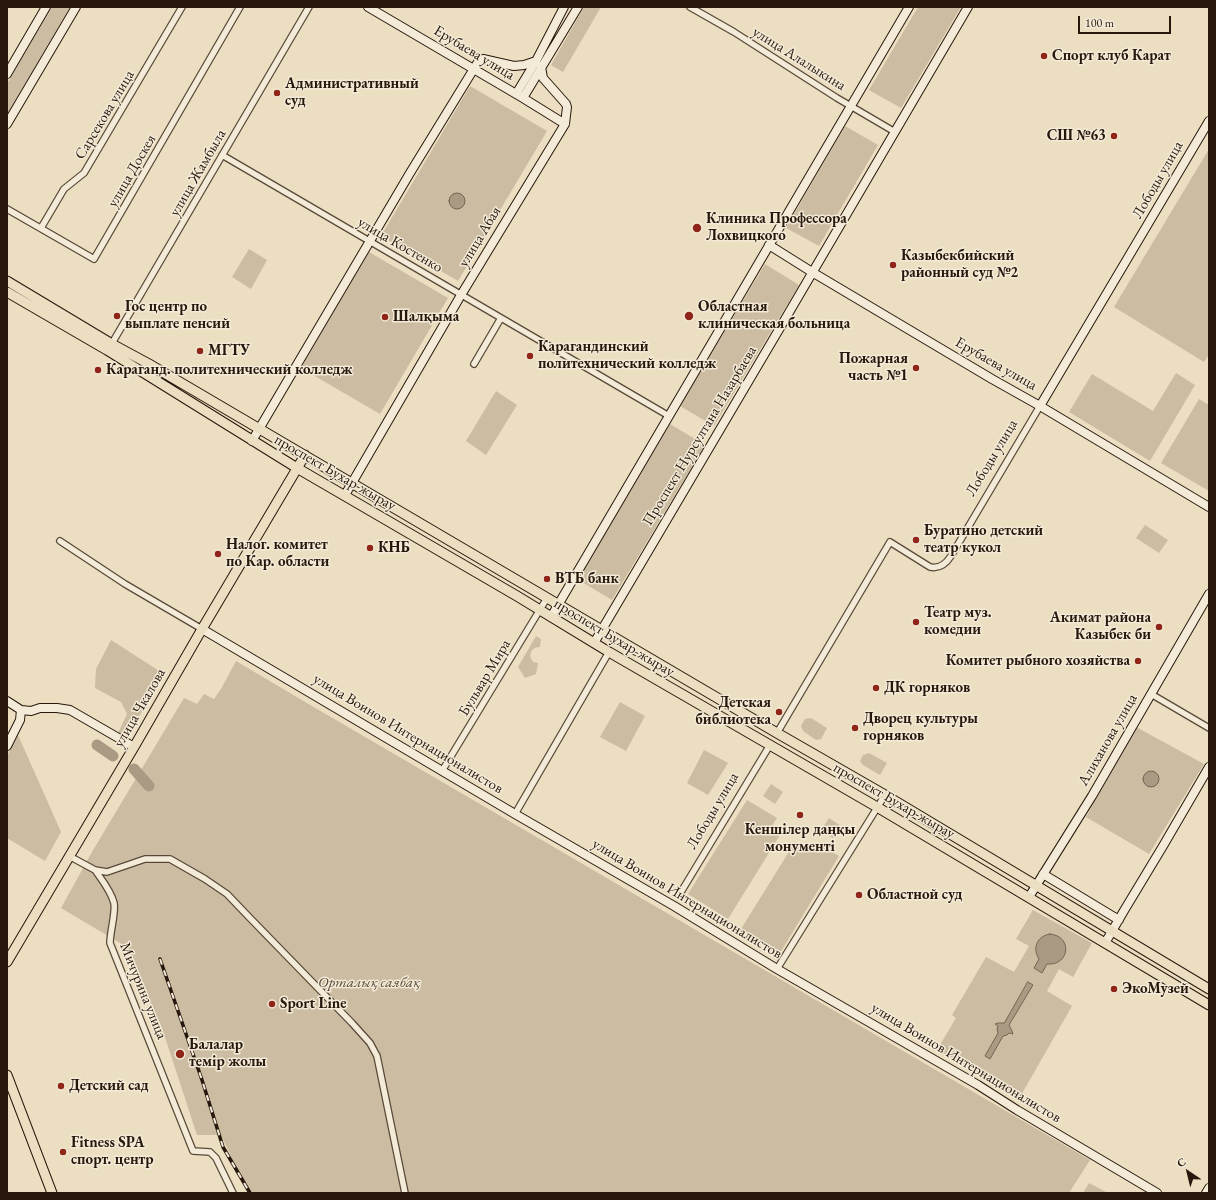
<!DOCTYPE html>
<meta charset="utf-8">
<style>
body{margin:0}
#map{position:relative;width:1216px;height:1200px;overflow:hidden;background:#ecdec1;font-family:"EB Garamond",serif}
canvas{display:block}
.frame{position:absolute;inset:0;border:8px solid #27170c;pointer-events:none}
.north{position:absolute;left:1168px;top:1152px;width:40px;height:40px;-webkit-text-stroke:3px #f3ead7;paint-order:stroke;rotate:325deg;font-size:11px;font-weight:700;line-height:16px;text-align:center;color:#27170c}
.north::after{content:'';display:block;margin:auto;width:14px;height:18px;background:#27170c;clip-path:polygon(50% 0,100% 100%,50% 72%,0 100%)}
.scale{position:absolute;left:1078px;top:16px;width:93px;height:18px;box-sizing:border-box;border:2px solid #27170c;border-top:0;padding-left:5px;font-size:12px;line-height:14px;white-space:nowrap;color:#27170c;-webkit-text-stroke:3px #f3ead7;paint-order:stroke}
</style>
<div id="map">
<canvas width="1216" height="1200"></canvas>
<div class="frame"></div>
<div class="north">С</div>
<div class="scale">100 m</div>
</div>
<script>
const ctx = document.querySelector('canvas').getContext('2d');
ctx.lineJoin = 'round';
function fill(path, color) {
  ctx.fillStyle = color;
  ctx.fill(path, 'evenodd');
}
function strokePath(path, color, width, dash) {
  ctx.strokeStyle = color;
  ctx.lineWidth = width;
  ctx.lineCap = dash ? 'butt' : 'round';
  ctx.setLineDash(dash || []);
  ctx.stroke(path);
}
function drawText(font, color, halo, rows, align = 'center') {
  ctx.font = font + ' "EB Garamond",serif';
  ctx.lineWidth = 3;
  ctx.setLineDash([]);
  ctx.textBaseline = 'middle';
  ctx.strokeStyle = halo;
  ctx.fillStyle = color;
  for (const [text, x, y, turn = 0] of rows) {
    ctx.save();
    ctx.translate(x, y);
    ctx.rotate((+turn || 0) * Math.PI / 180);
    ctx.textAlign = isNaN(turn) ? turn : align;
    if (halo) ctx.strokeText(text, 0, 0);
    ctx.fillText(text, 0, 0);
    ctx.restore();
  }
}
fill(new Path2D(`
 M52 7H70L7 114V84Z
 M584 7H601L563 72 551 65Z
 M918 7H961L901 108 869 90Z
 M470 86 547 131 458 281 381 236Z
 M845 126 878 145 819 246 786 228Z
 M1209 149V354L1204 362 1114 307Z
 M249 249 267 260 251 289 232 277Z
 M369 252 448 298 380 414 301 368Z
 M765 264 799 285 714 426 680 406Z
 M1176 373 1195 385 1150 461 1069 412 1092 374 1153 411Z
 M496 391 517 405 486 455 466 441Z
 M1199 399 1209 405V491L1161 463Z
 M670 424 705 445 612 600 577 579Z
 M1145 525 1168 540 1159 553 1136 538Z
 M536 636 541 639 540 647C534 647 531 650 530 656L533 662 538 663 536 674 525 678 518 667Z
 M111 640 164 674 127 737 118 733 127 714 121 702 95 688 96 669Z
 M236 661 300 699 1090 1160 1069 1193H248L221 1135H197L162 1028 125 946 61 908 92 852 184 698 197 704 204 694 214 699 221 689Z
 M620 702 645 716 626 751 600 737Z
 M811 718 827 728 821 739 816 740 803 731 801 726 805 719Z
 M1136 727 1204 764 1149 854 1086 817Z
 M18 735 61 832 45 861 7 838V756Z
 M704 750 728 763 708 795 687 783Z
 M869 753 887 763 880 775 863 765 860 761 863 755Z
 M771 784 783 792 775 804 763 796Z
 M747 800 777 818 770 829 780 835 728 919 688 894Z
 M829 818 841 826 833 838 821 830Z
 M795 842 811 851 817 843 839 856 780 953 741 929Z
 M1033 910 1092 943 1073 977 1059 969 1047 991 1072 1006 1020 1097 937 1050 956 1018 952 1015 986 957 1014 972 1029 946 1016 939Z
 M1089 1183 1108 1193H1083Z`), '#cbbca2');
const water = new Path2D(`
 M449 201a8 8 0 1 1 16 0a8 8 0 1 1-16 0Z
 M1143 779a8 8 0 1 1 16 0a8 8 0 1 1-16 0Z
 M1050 934C1073 936 1070 966 1047 964L1042 973 1034 968 1039 959C1032 948 1037 936 1050 934Z
 M1028 982 1033 985 1009 1025 1012 1031 1013 1034 1009 1033 1007 1035 1003 1036 990 1059 985 1056 998 1033 997 1029 998 1026 995 1024 998 1023H1004Z`);
fill(water, '#a99a83');
strokePath(water, '#756653', 1);
strokePath(new Path2D(`
 M97 745 113 756
 M134 769 149 786`), '#a99a83', 11);
const street = new Path2D(`
 M690 7 734 32 837 98 895 132
 M222 155 669 416
 M7 209 94 259 240 7
 M41 228 64 189 84 173 182 7
 M111 345 309 7
 M474 364 501 318
 M60 541 125 584 202 629
 M1151 694 1209 728
 M777 733 890 542 930 567C940 569 946 564 951 556L1040 406
 M442 771 547 598
 M515 814 609 652
 M69 856 95 870 107 872 145 859H170L205 879 227 894 248 916 352 1023 370 1043 377 1056 405 1193
 M95 870C102 880 111 891 114 903 116 912 110 932 110 943L193 1151 210 1152 216 1158 233 1193
 M681 892 770 745
 M777 969 885 795`);
const secondary = new Path2D(`
 M368 7 523 98 565 124
 M7 74 46 7
 M516 94 536 61 564 7
 M523 98 578 7
 M7 124 76 7
 M769 245 812 272 992 379 1040 406 1209 507
 M1040 406 1209 121
 M252 441 410 173 478 62 483 59 514 66 524 65 536 61
 M345 495 461 295 565 124 567 107 566 104 543 78 541 67
 M551 617 909 7
 M202 629 515 814 674 906 777 969 978 1085 1017 1110 1157 1193
 M594 643 784 321 968 7
 M7 701 21 710 31 711 40 708H57L70 710 134 747
 M7 746 20 720 21 710
 M1043 874 1119 920
 M1029 897 1092 796 1209 594
 M1105 943 1125 909 1163 846 1209 767
 M1206 1193 1209 1188`);
const primary = new Path2D(`
 M7 281 112 344 149 364 777 733 885 795 1209 989
 M7 292 107 350 297 468 517 596 609 652 877 807 1209 1005
 M7 962 134 747 202 629 305 455
 M7 1075 52 1193`);
strokePath(street, '#584939', 8);
strokePath(secondary, '#27170c', 10);
strokePath(primary, '#27170c', 11);
strokePath(street, '#f3ead7', 5.5);
strokePath(secondary, '#f3ead7', 8);
strokePath(primary, '#ecdec1', 9);
const rail = new Path2D(`
 M160 959 202 1080 223 1147 250 1193`);
strokePath(rail, '#27170c', 3.5);
strokePath(rail, '#f3ead7', 2, [6]);
for (const [x, y, r, color] of [
 [1044,56,4,"#8f2418"],
 [277,93,4,"#8f2418"],
 [1114,136,4,"#8f2418"],
 [697,228,5,"#8f2418"],
 [893,265,4,"#8f2418"],
 [117,316,4,"#8f2418"],
 [689,316,5,"#8f2418"],
 [385,317,4,"#8f2418"],
 [200,351,4,"#8f2418"],
 [530,356,4,"#8f2418"],
 [916,368,4,"#8f2418"],
 [98,370,4,"#8f2418"],
 [916,540,4,"#8f2418"],
 [370,548,4,"#8f2418"],
 [218,554,4,"#8f2418"],
 [547,579,4,"#8f2418"],
 [916,622,4,"#8f2418"],
 [1159,627,4,"#8f2418"],
 [1138,661,4,"#8f2418"],
 [876,688,4,"#8f2418"],
 [779,712,4,"#8f2418"],
 [855,728,4,"#8f2418"],
 [800,815,4,"#8f2418"],
 [859,895,4,"#8f2418"],
 [1114,989,4,"#8f2418"],
 [272,1004,4,"#8f2418"],
 [180,1054,5,"#8f2418"],
 [61,1086,4,"#8f2418"],
 [63,1152,4,"#8f2418"]
]) {
  const dot = new Path2D();
  dot.arc(x, y, r, 0, 2 * Math.PI);
  ctx.fillStyle = color;
  ctx.fill(dot);
  strokePath(dot, '#f3ead7', 1.5);
}
drawText('15px', '#27170c', '#f3ead7', [
 ["Ерубаева улица",474,53,31],
 ["улица Алалыкина",799,59,32],
 ["Сарсекова улица",105,115,-59],
 ["улица Доскея",132,171,-60],
 ["улица Жамбыла",198,173,-60],
 ["Лободы улица",1158,180,-60],
 ["улица Абая",480,237,-59],
 ["улица Костенко",400,245,30],
 ["Ерубаева улица",996,364,30],
 ["Проспект Нурсултана Назарбаева",700,436,-59],
 ["Лободы улица",992,458,-59],
 ["проспект Бухар-жырау",335,473,30],
 ["проспект Бухар-жырау",614,638,31],
 ["Бульвар Мира",485,678,-59],
 ["улица Чкалова",140,708,-60],
 ["улица Воинов Интернационалистов",408,734,31],
 ["Алиханова улица",1108,740,-60],
 ["проспект Бухар-жырау",894,801,30],
 ["Лободы улица",713,811,-59],
 ["улица Воинов Интернационалистов",687,899,31],
 ["Мичурина улица",143,991,68],
 ["улица Воинов Интернационалистов",966,1063,31]
]);
drawText('bold 15px', '#27170c', '#f3ead7', [
 ["Спорт клуб Карат",1052,56],
 ["Административный",285,84],
 ["суд",285,101],
 ["СШ №63",1106,136,"right"],
 ["Клиника Профессора",706,219],
 ["Лохвицкого",706,236],
 ["Казыбекбийский",901,256],
 ["районный суд №2",901,273],
 ["Гос центр по",125,307],
 ["выплате пенсий",125,324],
 ["Областная",698,307],
 ["клиническая больница",698,324],
 ["Шалқыма",393,317],
 ["Карагандинский",538,347],
 ["политехнический колледж",538,364],
 ["МГТУ",208,351],
 ["Пожарная",908,359,"right"],
 ["часть №1",908,376,"right"],
 ["Караганд. политехнический колледж",106,370],
 ["Буратино детский",924,531],
 ["театр кукол",924,548],
 ["Налог. комитет",226,545],
 ["по Кар. области",226,562],
 ["КНБ",378,548],
 ["ВТБ банк",555,579],
 ["Театр муз.",924,613],
 ["комедии",924,630],
 ["Акимат района",1151,618,"right"],
 ["Казыбек би",1151,635,"right"],
 ["Комитет рыбного хозяйства",1130,661,"right"],
 ["ДК горняков",884,688],
 ["Детская",771,703,"right"],
 ["библиотека",771,720,"right"],
 ["Дворец культуры",863,719],
 ["горняков",863,736],
 ["Кеншілер даңқы",800,830,"center"],
 ["монументі",800,847,"center"],
 ["Областной суд",867,895],
 ["ЭкоМузей",1122,989],
 ["Sport Line",280,1004],
 ["Балалар",189,1045],
 ["темір жолы",189,1062],
 ["Детский сад",69,1086],
 ["Fitness SPA",71,1143],
 ["спорт. центр",71,1160]
], 'left');
drawText('italic 15px', '#584939', '#f3ead7', [
 ["Орталық саябақ",369,983]
]);
</script>
